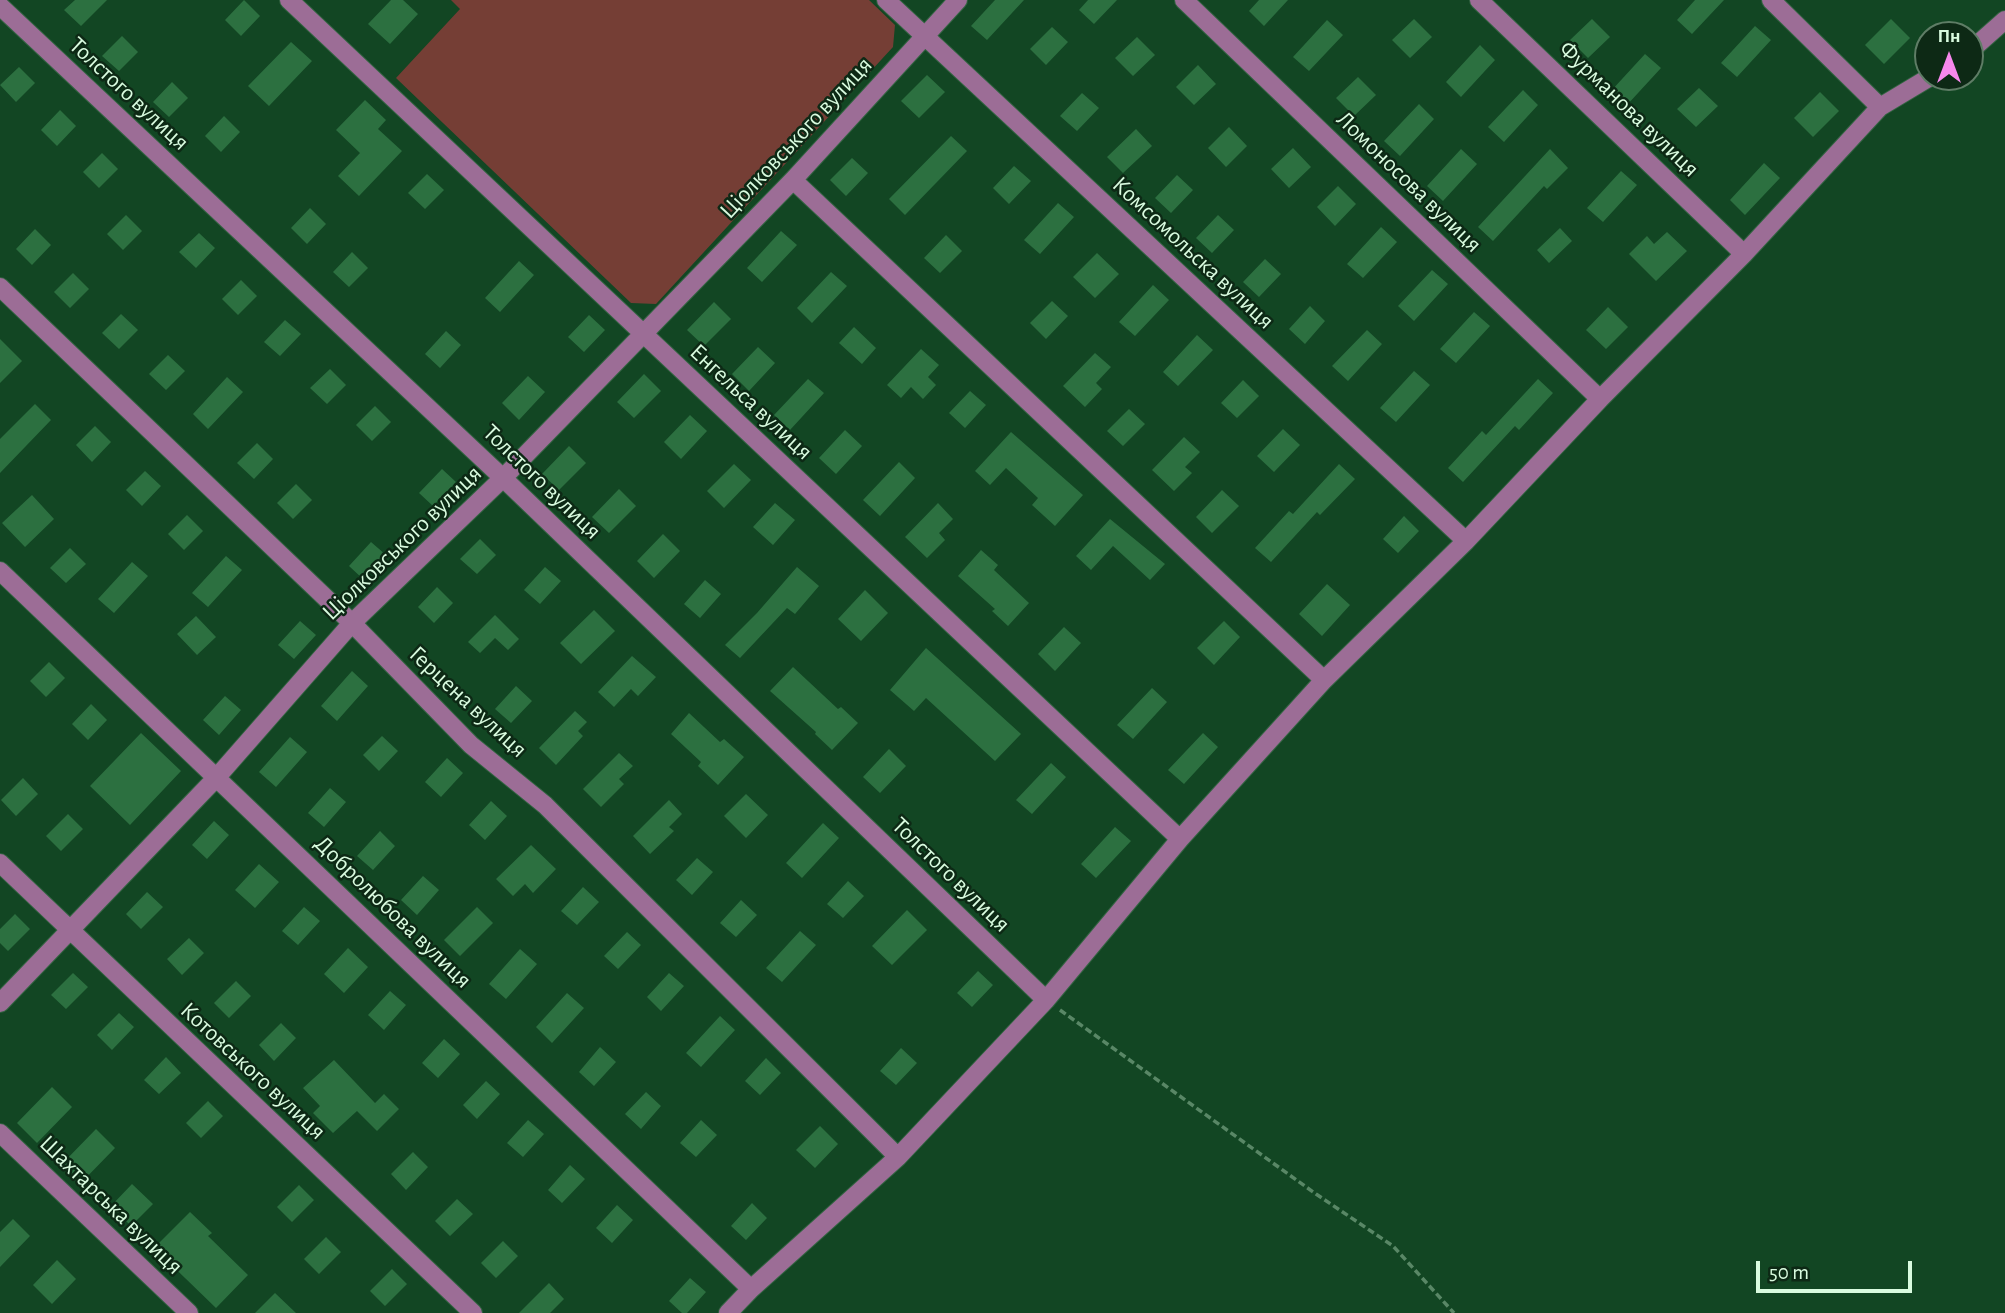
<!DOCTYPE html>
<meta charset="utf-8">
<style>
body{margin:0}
#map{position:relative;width:2005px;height:1313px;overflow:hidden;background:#124623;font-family:"Alegreya Sans",sans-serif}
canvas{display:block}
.north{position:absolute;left:1914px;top:21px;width:70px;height:70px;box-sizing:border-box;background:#0d2915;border:2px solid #5f7d66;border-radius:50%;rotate:0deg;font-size:19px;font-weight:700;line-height:28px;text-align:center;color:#d9fbdf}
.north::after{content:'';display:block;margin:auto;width:24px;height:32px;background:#f688ec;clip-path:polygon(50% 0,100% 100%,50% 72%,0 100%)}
.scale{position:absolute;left:1756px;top:1261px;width:156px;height:32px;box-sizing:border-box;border:4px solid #d9fbdf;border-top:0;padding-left:9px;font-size:21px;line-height:24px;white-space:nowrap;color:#d9fbdf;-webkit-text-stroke:5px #0d2915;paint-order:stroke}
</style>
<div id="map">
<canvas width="2005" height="1313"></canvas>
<div class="north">Пн</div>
<div class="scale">50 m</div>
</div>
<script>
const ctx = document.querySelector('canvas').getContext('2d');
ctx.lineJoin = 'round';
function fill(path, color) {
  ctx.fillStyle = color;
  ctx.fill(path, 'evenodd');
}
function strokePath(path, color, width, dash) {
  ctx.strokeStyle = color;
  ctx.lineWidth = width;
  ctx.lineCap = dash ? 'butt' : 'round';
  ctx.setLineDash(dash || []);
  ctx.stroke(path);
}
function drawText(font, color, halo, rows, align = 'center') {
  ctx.font = font + ' "Alegreya Sans",sans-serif';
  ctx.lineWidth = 5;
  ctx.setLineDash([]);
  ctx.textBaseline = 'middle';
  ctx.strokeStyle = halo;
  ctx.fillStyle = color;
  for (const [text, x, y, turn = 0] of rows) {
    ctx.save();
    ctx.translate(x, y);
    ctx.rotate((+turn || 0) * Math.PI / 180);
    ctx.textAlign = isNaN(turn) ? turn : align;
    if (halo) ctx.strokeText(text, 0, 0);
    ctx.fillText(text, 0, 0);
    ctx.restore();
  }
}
fill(new Path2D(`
 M451 0H869L895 25 893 47 656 304 631 303 396 78 460 9Z`), '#753e35');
fill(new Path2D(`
 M75 0H107L81 26 64 10Z
 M244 0 260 16 241 36 225 20Z
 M391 0H403L418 14 390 44 368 24Z
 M995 0H1024L987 40 971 26Z
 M1088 0H1117L1094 24 1079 10Z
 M1259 0H1288L1264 26 1249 11Z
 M1695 0H1724L1692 34 1677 20Z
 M1414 19 1432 37 1410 58 1392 40Z
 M1592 19 1610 37 1588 58 1570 40Z
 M1891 19 1910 38 1884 64 1865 45Z
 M1327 20 1343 35 1309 71 1293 57Z
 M1755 26 1771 40 1737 77 1721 63Z
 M1052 27 1068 42 1046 65 1030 49Z
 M122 36 138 52 119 71 102 56Z
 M1137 37 1155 55 1133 76 1115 58Z
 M291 42 312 61 269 106 248 86Z
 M1480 45 1495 60 1461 97 1446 82Z
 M1645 54 1661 68 1627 105 1611 91Z
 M1198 65 1216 84 1194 105 1176 87Z
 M19 67 35 83 16 102 0 85Z
 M927 75 945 92 919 118 901 101Z
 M1358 77 1376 95 1354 116 1336 98Z
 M172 82 188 98 169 117 153 102Z
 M1699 88 1718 106 1696 127 1677 109Z
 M1523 90 1538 105 1504 142 1488 127Z
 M1820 92 1839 111 1813 137 1794 118Z
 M1082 93 1099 108 1077 131 1060 116Z
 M365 100 386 120 378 129 402 151 359 196 338 176 360 153 336 130Z
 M1419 104 1434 119 1400 156 1384 141Z
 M60 110 76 126 57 146 41 130Z
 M224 116 240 132 221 152 205 136Z
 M1229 127 1247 146 1226 167 1208 148Z
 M1136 129 1152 146 1123 173 1107 157Z
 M951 136 967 151 905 215 889 199Z
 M1293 148 1311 167 1289 188 1271 169Z
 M1461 149 1477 164 1443 201 1427 186Z
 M1550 149 1568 168 1547 189 1544 186 1493 241 1478 227Z
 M102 153 118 169 99 188 83 172Z
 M852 158 868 173 846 196 830 180Z
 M1764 163 1780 178 1745 215 1730 200Z
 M1014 166 1031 181 1009 204 993 188Z
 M1621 171 1637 185 1603 222 1587 208Z
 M427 174 444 190 425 209 408 193Z
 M1177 175 1193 190 1171 213 1155 198Z
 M1338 186 1356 204 1335 226 1317 207Z
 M1058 203 1074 217 1040 254 1024 240Z
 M310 208 326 224 307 244 291 228Z
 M126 215 142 231 123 250 107 234Z
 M1218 215 1234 230 1212 253 1196 238Z
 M1381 227 1397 242 1363 278 1347 264Z
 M1560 228 1572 241 1549 263 1537 250Z
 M35 229 51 245 32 265 16 249Z
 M781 231 797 245 762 282 747 268Z
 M1667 232 1687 251 1656 281 1629 254 1647 236 1654 244Z
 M199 233 215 248 196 268 179 252Z
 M946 235 962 251 940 273 924 258Z
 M352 252 368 268 349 287 333 272Z
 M1097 253 1119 274 1095 298 1073 277Z
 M1265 259 1281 274 1259 297 1243 282Z
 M519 261 534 275 500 312 485 298Z
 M1432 270 1448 284 1414 321 1398 306Z
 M831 272 847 286 812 323 797 308Z
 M73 273 89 289 70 308 54 292Z
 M241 280 257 296 238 315 222 299Z
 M1153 285 1169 300 1135 336 1119 322Z
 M1052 301 1068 316 1046 339 1030 323Z
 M714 302 731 319 704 346 687 330Z
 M1310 306 1325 321 1305 344 1289 329Z
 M1608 307 1628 327 1606 349 1586 330Z
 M1474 312 1490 326 1456 363 1440 349Z
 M121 314 138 330 119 349 102 333Z
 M589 315 605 330 584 352 568 337Z
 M285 320 301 334 280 356 264 342Z
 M854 327 876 348 862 364 839 343Z
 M1367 330 1382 344 1348 381 1332 366Z
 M446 331 461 345 440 368 425 354Z
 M1197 335 1213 350 1178 386 1163 372Z
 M0 339 22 361 0 383Z
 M758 347 775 363 749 391 732 374Z
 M921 349 939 365 928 377 936 385 923 399 911 387 901 398 887 385Z
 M1095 353 1111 367 1096 383 1102 389 1085 407 1063 386Z
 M168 355 185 371 166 390 149 374Z
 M330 369 346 385 327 404 310 388Z
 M1414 371 1430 385 1396 422 1380 408Z
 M644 374 661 391 634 418 617 402Z
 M528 376 545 392 519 420 502 403Z
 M227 377 243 392 208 429 193 414Z
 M808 379 824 393 790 430 774 415Z
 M1538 379 1553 393 1519 430 1515 426 1463 482 1448 468 1482 431 1486 435Z
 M1243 380 1259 396 1237 418 1221 403Z
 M970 391 986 405 965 428 949 413Z
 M35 404 51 420 0 473V439Z
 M375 406 391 422 372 441 356 425Z
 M1129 409 1145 424 1123 446 1107 431Z
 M690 415 707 431 681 459 664 442Z
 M95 426 111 442 92 462 76 445Z
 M1283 429 1300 445 1274 472 1257 456Z
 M845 430 862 446 836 474 819 458Z
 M1011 432 1083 495 1055 526 1032 505 1038 498 1006 468 990 485 975 471Z
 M1184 437 1200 452 1185 467 1192 473 1174 491 1152 470Z
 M257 443 273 459 254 479 237 463Z
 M569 446 586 463 559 490 542 474Z
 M899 462 915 478 880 516 863 500Z
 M734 464 751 480 724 508 707 491Z
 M1339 464 1355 479 1320 515 1317 512 1271 562 1255 548 1289 511 1293 514Z
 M442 469 456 482 433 506 419 493Z
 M145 471 161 486 142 506 126 490Z
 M296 484 312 500 293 519 277 503Z
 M619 489 636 506 609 533 592 517Z
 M1222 490 1239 506 1212 533 1196 517Z
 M32 495 54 519 25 547 2 523Z
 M775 503 795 520 773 545 753 527Z
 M938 503 953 519 939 533 945 540 927 558 905 537Z
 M187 515 203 531 184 550 168 534Z
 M1404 516 1419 531 1398 553 1383 539Z
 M1110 519 1165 564 1150 580 1113 546 1091 570 1076 556Z
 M663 534 680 551 654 578 637 561Z
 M480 539 496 555 477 574 460 559Z
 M371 542 386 555 363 579 349 566Z
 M70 548 86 564 66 583 50 568Z
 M981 550 998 565 994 570 1029 603 1008 626 992 611 995 609 958 576Z
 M226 556 242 570 208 607 192 593Z
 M132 562 148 576 114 613 98 599Z
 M545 567 561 581 540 604 524 590Z
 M797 567 819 586 795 614 787 608 740 658 725 645 757 613Z
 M705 580 721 594 700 618 684 604Z
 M1327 584 1350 605 1322 636 1299 614Z
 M437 587 453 603 434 623 418 607Z
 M865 590 888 613 861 641 838 619Z
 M594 610 615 631 581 664 560 643Z
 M495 615 519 639 508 650 495 638 480 653 468 642Z
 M196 616 216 637 197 655 177 634Z
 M300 621 316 635 294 659 278 645Z
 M1224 621 1240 637 1214 665 1197 648Z
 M1064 627 1081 643 1055 671 1038 654Z
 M926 648 1021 734 995 761 926 698 914 711 890 690Z
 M632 656 656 677 638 696 631 689 614 707 598 692Z
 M49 662 65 678 46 697 30 681Z
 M793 667 838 709 841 707 858 723 832 750 815 734 816 732 770 691Z
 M352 671 368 686 337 721 321 706Z
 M516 686 532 701 511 723 495 709Z
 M1152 688 1167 702 1133 739 1117 725Z
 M225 696 241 710 219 735 203 720Z
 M91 704 107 720 88 740 72 724Z
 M575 711 587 722 578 731 583 736 556 765 539 748Z
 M689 713 720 742 724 739 744 757 718 785 698 766 701 762 671 734Z
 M141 733 181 771 130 825 90 786Z
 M1203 733 1218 747 1184 784 1168 770Z
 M382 736 398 751 379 771 363 755Z
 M290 737 307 752 276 787 259 772Z
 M889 749 906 766 880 793 863 777Z
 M619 753 633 766 619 779 624 784 601 807 583 789Z
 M447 758 463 773 441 797 425 782Z
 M1051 763 1066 777 1032 814 1016 800Z
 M23 778 38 794 16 816 1 800Z
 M330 788 346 802 324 827 308 813Z
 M746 794 768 815 746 838 724 816Z
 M669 800 682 814 669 827 674 831 650 854 633 836Z
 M491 801 507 816 485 840 469 825Z
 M68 814 83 829 61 851 46 836Z
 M214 821 229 835 207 859 192 845Z
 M823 823 839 838 802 878 786 863Z
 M1115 827 1131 841 1096 878 1081 864Z
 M380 831 395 846 373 870 357 856Z
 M531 845 556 869 533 893 525 884 513 896 496 879Z
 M697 858 713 872 692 895 676 880Z
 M259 864 279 882 255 908 235 890Z
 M423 876 439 890 417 915 401 900Z
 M848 881 864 896 843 918 827 904Z
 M583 887 599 902 577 925 561 911Z
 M147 892 163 907 141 929 126 914Z
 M741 900 757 915 736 937 720 923Z
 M304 907 320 921 298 945 282 931Z
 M477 907 493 923 460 956 444 940Z
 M907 910 927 930 892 965 872 946Z
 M15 914 30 929 8 951 0 943V929Z
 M800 931 816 945 782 982 766 968Z
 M627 932 641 945 618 969 604 956Z
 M189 938 204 953 182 975 167 959Z
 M348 948 368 967 344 993 324 974Z
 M520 949 537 964 506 999 489 984Z
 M978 971 993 985 972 1007 957 993Z
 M73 973 88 987 66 1009 51 995Z
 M669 973 684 986 661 1011 647 997Z
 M236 981 251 996 229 1018 214 1003Z
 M390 991 406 1005 384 1030 368 1015Z
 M567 993 584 1008 552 1043 536 1027Z
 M119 1013 134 1027 112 1050 97 1035Z
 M720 1016 735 1030 701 1067 686 1053Z
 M281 1023 296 1038 274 1061 259 1045Z
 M444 1039 460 1054 438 1078 422 1063Z
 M600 1047 616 1062 594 1086 579 1072Z
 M901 1048 917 1063 896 1085 880 1071Z
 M166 1057 181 1073 159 1094 144 1080Z
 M766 1058 781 1073 760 1095 745 1081Z
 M334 1060 375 1103 384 1094 399 1109 377 1131 357 1111 333 1133 313 1113 320 1106 303 1088Z
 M486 1081 500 1094 477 1119 463 1105Z
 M52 1087 72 1107 37 1143 17 1123Z
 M646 1092 661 1106 641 1129 625 1114Z
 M208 1101 223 1116 201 1138 186 1123Z
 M528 1120 544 1134 523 1157 507 1143Z
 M701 1120 717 1135 696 1157 680 1143Z
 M820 1126 838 1144 815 1168 796 1150Z
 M96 1129 115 1148 79 1185 60 1166Z
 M413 1152 428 1167 406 1190 391 1174Z
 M570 1165 585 1179 562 1203 548 1190Z
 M132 1184 153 1204 131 1226 111 1206Z
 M299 1185 314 1200 292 1222 277 1207Z
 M457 1199 473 1214 450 1236 435 1221Z
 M752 1203 767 1218 746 1240 731 1226Z
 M617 1205 633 1220 612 1243 596 1228Z
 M190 1212 212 1233 208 1236 248 1275 216 1308 154 1248Z
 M13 1219 30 1236 0 1267V1232Z
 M326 1237 341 1252 319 1274 304 1259Z
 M503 1241 518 1256 496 1278 481 1263Z
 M57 1260 76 1279 52 1304 33 1285Z
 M392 1269 407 1284 385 1306 370 1291Z
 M690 1278 706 1292 687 1313H682L669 1301Z
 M549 1283 564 1299 550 1313H519Z
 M275 1293 296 1313H255Z`), '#2c7040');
const minor = new Path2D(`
 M289 0 1180 839
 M886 0 1466 541
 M1184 0 1600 399
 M1479 0 1744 254
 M1771 0 1880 107
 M0 6 503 478 1046 1000
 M1970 51 2005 20
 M793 180 1324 680
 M0 287 352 623 471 745 545 805 898 1157
 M0 571 751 1289
 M0 863 473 1313
 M0 1003 217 777 352 623 503 478 793 180 958 0
 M0 1133 189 1313
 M728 1313 751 1289 898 1157 1046 1000 1180 839 1324 680 1466 541 1600 399 1744 254 1880 107 1930 77`);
strokePath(minor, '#326341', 20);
strokePath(new Path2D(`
 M1060 1010 1316 1194 1393 1246 1454 1313`), '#598766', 3.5, [7, 3.5]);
strokePath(minor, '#9c6d96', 18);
drawText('24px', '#d9fbdf', '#0d2915', [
 ["Толстого вулиця",129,94,43],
 ["Фурманова вулиця",1629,109,44],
 ["Ціолковського вулиця",796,138,-47],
 ["Ломоносова вулиця",1409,182,44],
 ["Комсомольска вулиця",1193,253,43],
 ["Енгельса вулиця",751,402,43],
 ["Толстого вулиця",542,482,44],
 ["Ціолковського вулиця",402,543,-44],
 ["Герцена вулиця",468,702,43],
 ["Толстого вулиця",951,875,44],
 ["Добролюбова вулиця",393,912,44],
 ["Котовського вулиця",253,1071,43],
 ["Шахтарська вулиця",111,1205,44]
]);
</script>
